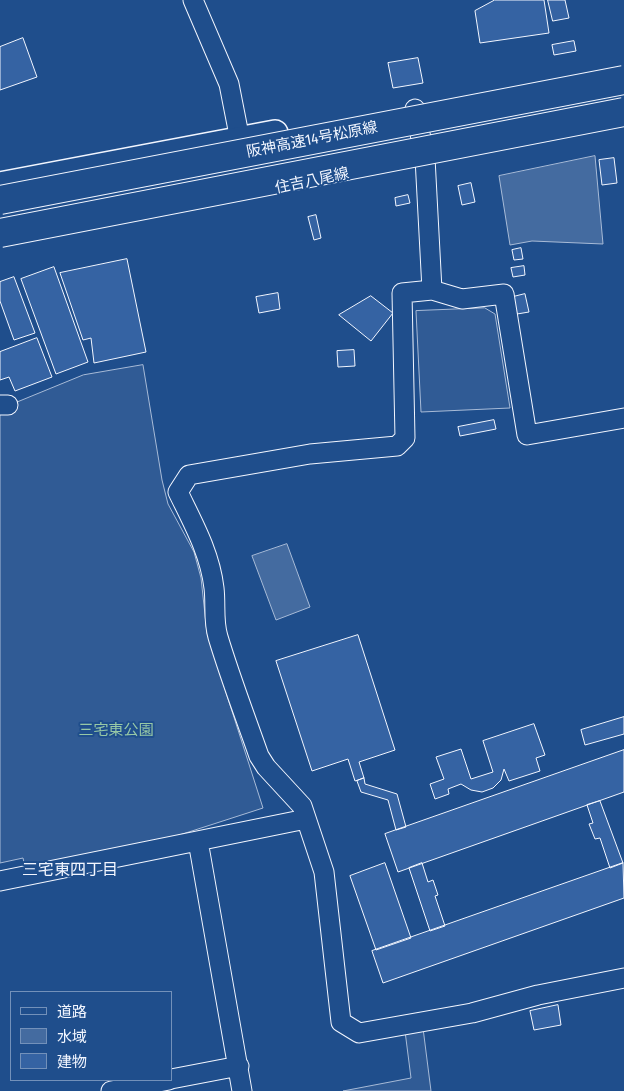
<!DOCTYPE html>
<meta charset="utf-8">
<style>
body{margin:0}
#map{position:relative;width:624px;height:1091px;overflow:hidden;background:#1f4e8c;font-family:"Fira Sans Condensed","Noto Sans JP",sans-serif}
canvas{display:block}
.legend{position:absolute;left:10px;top:991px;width:162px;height:90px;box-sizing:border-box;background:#1f4e8c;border:1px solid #7391ba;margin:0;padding:6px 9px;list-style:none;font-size:15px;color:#f2f6ff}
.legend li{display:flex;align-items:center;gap:10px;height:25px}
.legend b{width:25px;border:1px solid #7391ba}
</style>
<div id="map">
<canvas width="624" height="1091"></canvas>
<ul class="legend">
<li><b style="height:6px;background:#1f4e8c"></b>道路</li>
<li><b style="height:14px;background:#446ba0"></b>水域</li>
<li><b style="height:14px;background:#3563a3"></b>建物</li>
</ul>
</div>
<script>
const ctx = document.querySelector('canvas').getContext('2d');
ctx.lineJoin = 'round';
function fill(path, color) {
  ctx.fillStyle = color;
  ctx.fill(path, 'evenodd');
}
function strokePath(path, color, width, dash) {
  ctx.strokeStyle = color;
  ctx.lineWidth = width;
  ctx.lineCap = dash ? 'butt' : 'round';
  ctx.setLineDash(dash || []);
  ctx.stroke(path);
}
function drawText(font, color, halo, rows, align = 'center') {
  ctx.font = font + ' "Fira Sans Condensed","Noto Sans JP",sans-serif';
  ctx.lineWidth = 4;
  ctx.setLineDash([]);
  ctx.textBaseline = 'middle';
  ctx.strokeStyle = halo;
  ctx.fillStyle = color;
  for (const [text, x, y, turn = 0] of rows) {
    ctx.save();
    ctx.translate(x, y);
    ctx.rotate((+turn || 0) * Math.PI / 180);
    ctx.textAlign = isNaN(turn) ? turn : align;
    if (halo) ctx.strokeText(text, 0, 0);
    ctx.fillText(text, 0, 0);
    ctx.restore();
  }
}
const built = new Path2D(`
 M485 308 495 314 510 408 421 412 416 311Z
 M143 365 162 480 168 504 194 552 201 578 207 633 263 808 164 840 25 867 23 858 0 863V409L83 375Z
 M423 1028 431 1091H343L411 1078 405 1031Z`);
fill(built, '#305b95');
strokePath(built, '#a8bbd7', 1);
const water = new Path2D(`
 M595 156 603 244 532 241 510 245 499 176Z
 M287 544 310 607 276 620 252 556Z`);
fill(water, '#446ba0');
strokePath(water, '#a8bbd7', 1);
const building = new Path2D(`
 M495 0H544L549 33 480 43 475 11Z
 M548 0H565L569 18 553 21Z
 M23 38 37 77 0 90V47Z
 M574 41 576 51 554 55 552 45Z
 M418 58 423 83 393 88 388 63Z
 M614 158 617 183 602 185 599 160Z
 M471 183 475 202 462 205 458 186Z
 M408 195 410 203 396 206 395 198Z
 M316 215 321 238 314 240 308 217Z
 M521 248 523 259 514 260 512 250Z
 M127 259 146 352 94 363 91 338 83 340 60 273Z
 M524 266 525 275 513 277 511 268Z
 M54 267 88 362 56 374 21 279Z
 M14 277 35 333 14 340 0 301V282Z
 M278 293 280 309 259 313 256 297Z
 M525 294 529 312 517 314 513 297Z
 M371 296 393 313 371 341 339 315Z
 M37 338 52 377 15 391 9 377 0 380V352Z
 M354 350 355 366 338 367 337 351Z
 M494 420 496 429 460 436 458 427Z
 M358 635 395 750 359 762 364 778 355 781 348 759 312 771 276 661Z
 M624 717V734L585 745 581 730Z
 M534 724 545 755 536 758 540 771 509 781 504 769 501 780 493 788 482 792 471 790 461 784 448 789 449 794 435 799 430 784 444 779 436 757 461 749 471 779 493 772 483 741Z
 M624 750V792L398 872 385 834Z
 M364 778 365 784 397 794 406 827 396 830 388 800 361 792 357 781Z
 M600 801 623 863 610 868 600 838 595 839 589 824 593 823 587 805Z
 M385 863 411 938 376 950 350 876Z
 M422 863 428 882 433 880 438 895 435 896 445 926 430 931 409 868Z
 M623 863 624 898 383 983 372 951Z
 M558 1005 561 1025 534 1030 530 1011Z`);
fill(building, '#3563a3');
strokePath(building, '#f2f6ff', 1);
const minor = new Path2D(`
 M193 0 229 84 240 140
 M415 109 425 158 432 290 402 293 405 438 397 446 310 454 189 475 178 492C193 523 210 553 214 588 216 604 213 621 218 637 230 677 245 716 259 756L266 767 302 806 324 872 341 1022 359 1033 472 1013 538 995 624 978
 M432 290 462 299 504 294 527 435 624 418
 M0 405H8
 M198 841 242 1091
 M0 881 306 819
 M171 1079 239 1066
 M111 1091 169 1080`);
const major = new Path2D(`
 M0 185 275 133`);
strokePath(minor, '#f2f6ff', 21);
strokePath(major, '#f2f6ff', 28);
strokePath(minor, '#1f4e8c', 19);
strokePath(major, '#1f4e8c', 25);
const highwayBridge = new Path2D(`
 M0 200 624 80
 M0 233 624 112`);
strokePath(highwayBridge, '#f2f6ff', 30, []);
strokePath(highwayBridge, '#1f4e8c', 28);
drawText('15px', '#f2f6ff', '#1f4e8c', [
 ["阪神高速14号松原線",312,140,-11],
 ["住吉八尾線",312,181,-12]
]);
drawText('15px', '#97c8a6', '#1f4e8c', [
 ["三宅東公園",116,731]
]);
drawText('16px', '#f2f6ff', '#1f4e8c', [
 ["三宅東四丁目",70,871]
]);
</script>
